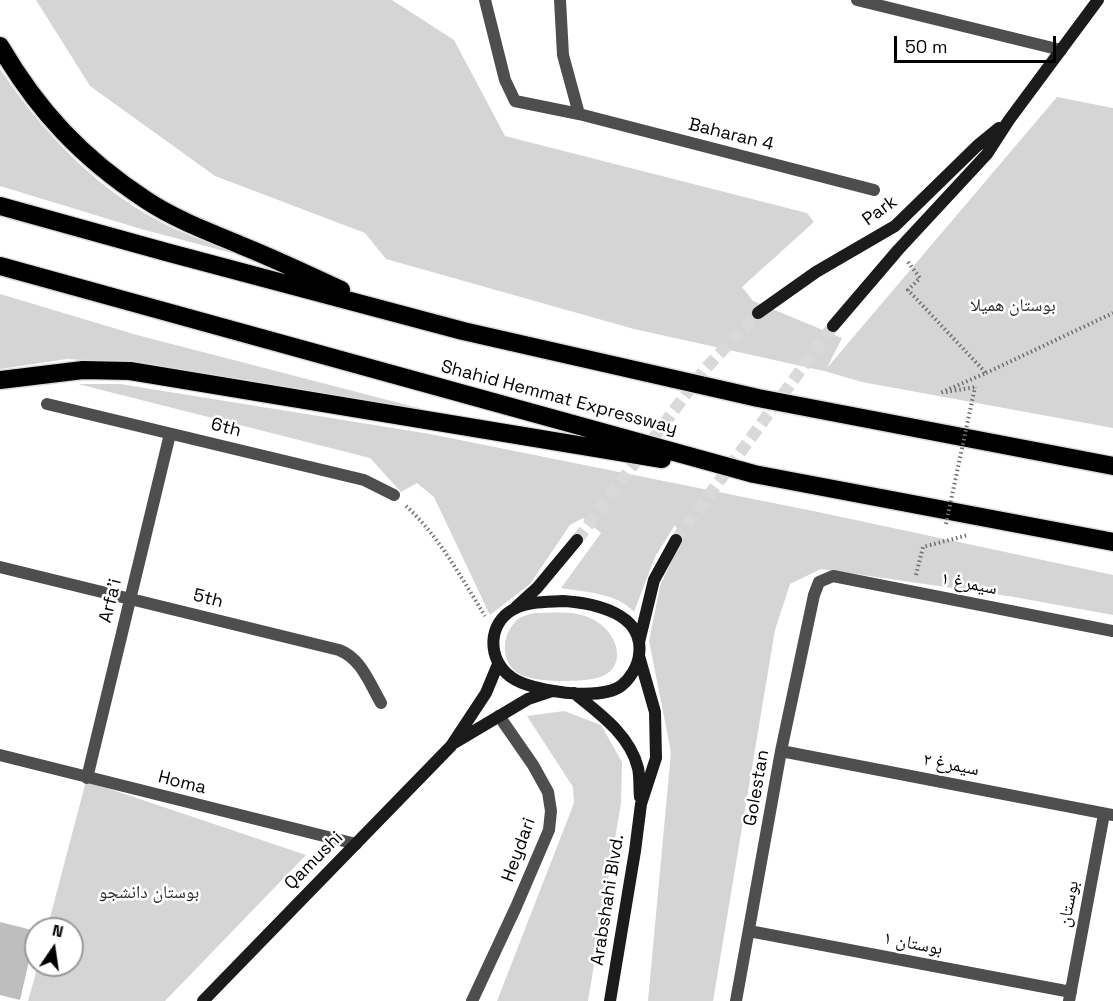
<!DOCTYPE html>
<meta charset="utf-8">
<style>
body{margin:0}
#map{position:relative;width:1113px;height:1001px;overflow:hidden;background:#fff;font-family:"Space Grotesk",sans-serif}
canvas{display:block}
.north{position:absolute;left:24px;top:917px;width:60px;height:60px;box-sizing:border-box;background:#fff;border:2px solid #999;border-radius:50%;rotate:13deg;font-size:16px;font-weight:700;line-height:24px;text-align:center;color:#000}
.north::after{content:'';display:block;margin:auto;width:21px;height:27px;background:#000;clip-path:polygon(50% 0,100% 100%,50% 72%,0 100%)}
.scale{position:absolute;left:894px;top:36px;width:162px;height:27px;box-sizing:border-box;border:3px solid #000;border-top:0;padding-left:8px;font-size:18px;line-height:21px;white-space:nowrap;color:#000;-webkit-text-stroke:4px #fff;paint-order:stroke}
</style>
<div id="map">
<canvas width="1113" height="1001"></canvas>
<div class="north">N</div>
<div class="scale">50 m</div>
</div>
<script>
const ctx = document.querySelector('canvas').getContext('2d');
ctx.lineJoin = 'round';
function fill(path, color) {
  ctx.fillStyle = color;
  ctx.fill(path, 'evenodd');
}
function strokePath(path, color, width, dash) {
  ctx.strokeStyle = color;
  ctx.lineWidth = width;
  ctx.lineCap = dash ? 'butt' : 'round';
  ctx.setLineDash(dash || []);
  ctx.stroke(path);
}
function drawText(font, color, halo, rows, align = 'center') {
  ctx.font = font + ' "Space Grotesk","Noto Naskh Arabic",sans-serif';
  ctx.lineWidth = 5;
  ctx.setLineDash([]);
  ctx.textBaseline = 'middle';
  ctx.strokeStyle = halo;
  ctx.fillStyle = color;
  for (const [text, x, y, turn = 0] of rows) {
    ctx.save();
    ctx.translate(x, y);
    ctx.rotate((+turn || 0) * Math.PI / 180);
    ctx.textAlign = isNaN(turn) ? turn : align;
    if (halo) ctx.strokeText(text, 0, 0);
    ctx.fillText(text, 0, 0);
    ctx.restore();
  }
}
fill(new Path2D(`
 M36 0H392L454 40 505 136 807 213 814 222 742 287 753 301 842 338 827 368 1057 97 1113 108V428L862 382 824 371 634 329 386 259 365 233 215 176 90 86Z
 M0 69C41 130 92 185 157 220 186 236 220 246 251 258L141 229 0 186Z
 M0 294 137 335 434 412 131 363 67 359 0 369Z
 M78 384H120L430 434 818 512 1113 575V615L1014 597 821 569 790 584 775 630 713 1001H648L671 752 649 641 660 586 673 558 682 543 675 525 655 557 634 612C618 593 584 592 561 588L601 533 583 518 570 525 530 584 490 615 434 497 417 483 401 492 370 458Z
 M535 613C553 613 573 610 590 618 619 630 632 673 592 679 574 682 530 683 516 672 499 658 503 632 518 619 523 616 529 614 535 613Z
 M564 711 601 725 622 762 621 803 588 1001H497L574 803 573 787 527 716Z
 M86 781 306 855 165 1001H28L38 965H72V929H47Z`), '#d5d5d5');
fill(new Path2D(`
 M0 922 36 931 20 1000 0 995Z`), '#bebebe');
strokePath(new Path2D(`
 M577 540 705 369 758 313
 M676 540 833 326`), '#d9d9d9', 12, [12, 6]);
const highway = new Path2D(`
 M0 46C38 111 82 158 146 200 176 220 212 233 245 247 277 260 309 275 341 290
 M0 206 166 252 463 331 758 398 1113 466
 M0 266 754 474 1113 542
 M0 380 83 370 130 371 662 459`);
strokePath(highway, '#dbdbdb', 21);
strokePath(new Path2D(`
 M908 262 920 278 908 290 986 373 940 393
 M986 373 1113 313
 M946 392 975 387
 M406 506C439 536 462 579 485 616
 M916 575 923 547 968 535`), '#707070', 4, [1.5, 3]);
strokePath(new Path2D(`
 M485 0 505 80 515 101 579 114 874 190
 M560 0 563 55 579 114
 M857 0 1061 50
 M47 404 364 480 394 495
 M0 567 339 650C361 658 370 684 381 703
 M781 751 1113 815
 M0 755 356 844
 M87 778 170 434
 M749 931 1071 992
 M472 1001 516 907 549 830 551 811 548 792 533 765 499 716
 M736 1001 781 751 814 595 819 582 833 576 1113 631
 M1069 1001 1104 814`), '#4e4e4e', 12);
strokePath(new Path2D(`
 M758 313 816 272 895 226 977 146 999 128
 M833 326 898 250 987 154 1009 120 1098 0
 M563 601C594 603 645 613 639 655 638 666 630 679 621 686 600 701 531 692 511 677 487 660 487 623 514 609 528 601 548 602 563 601Z
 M516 607 537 588 577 540
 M639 642 654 580 676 540
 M574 693C599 713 630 735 638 768 640 777 639 788 640 797
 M454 743 528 699 552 691
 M203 1001 451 746 486 693 498 664
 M610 1001 635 851 641 804 656 758 655 712 639 656`), '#1b1b1b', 12);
strokePath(highway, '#000', 18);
strokePath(new Path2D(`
 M946 524 975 387`), '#707070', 4, [1.5, 3]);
drawText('18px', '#000', '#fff', [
 ["Baharan 4",731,135,14],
 ["Park",880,211,-36],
 ["Shahid Hemmat Expressway",559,398,15],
 ["6th",226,428,14],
 ["سیمرغ ۱",969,584,11],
 ["5th",208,599,14],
 ["Arfa'i",111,601,-76],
 ["سیمرغ ۲",951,765,11],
 ["Homa",182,783,14],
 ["Golestan",757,788,-80],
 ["Heydari",519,850,-70],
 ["Qamushi",314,861,-45],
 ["Arabshahi Blvd.",608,900,-81],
 ["بوستان",1069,904,-79],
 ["بوستان ۱",913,944,11]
]);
drawText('18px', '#2c2c2c', '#fff', [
 ["بوستان همیلا",1013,306],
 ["بوستان دانشجو",149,893]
]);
</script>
